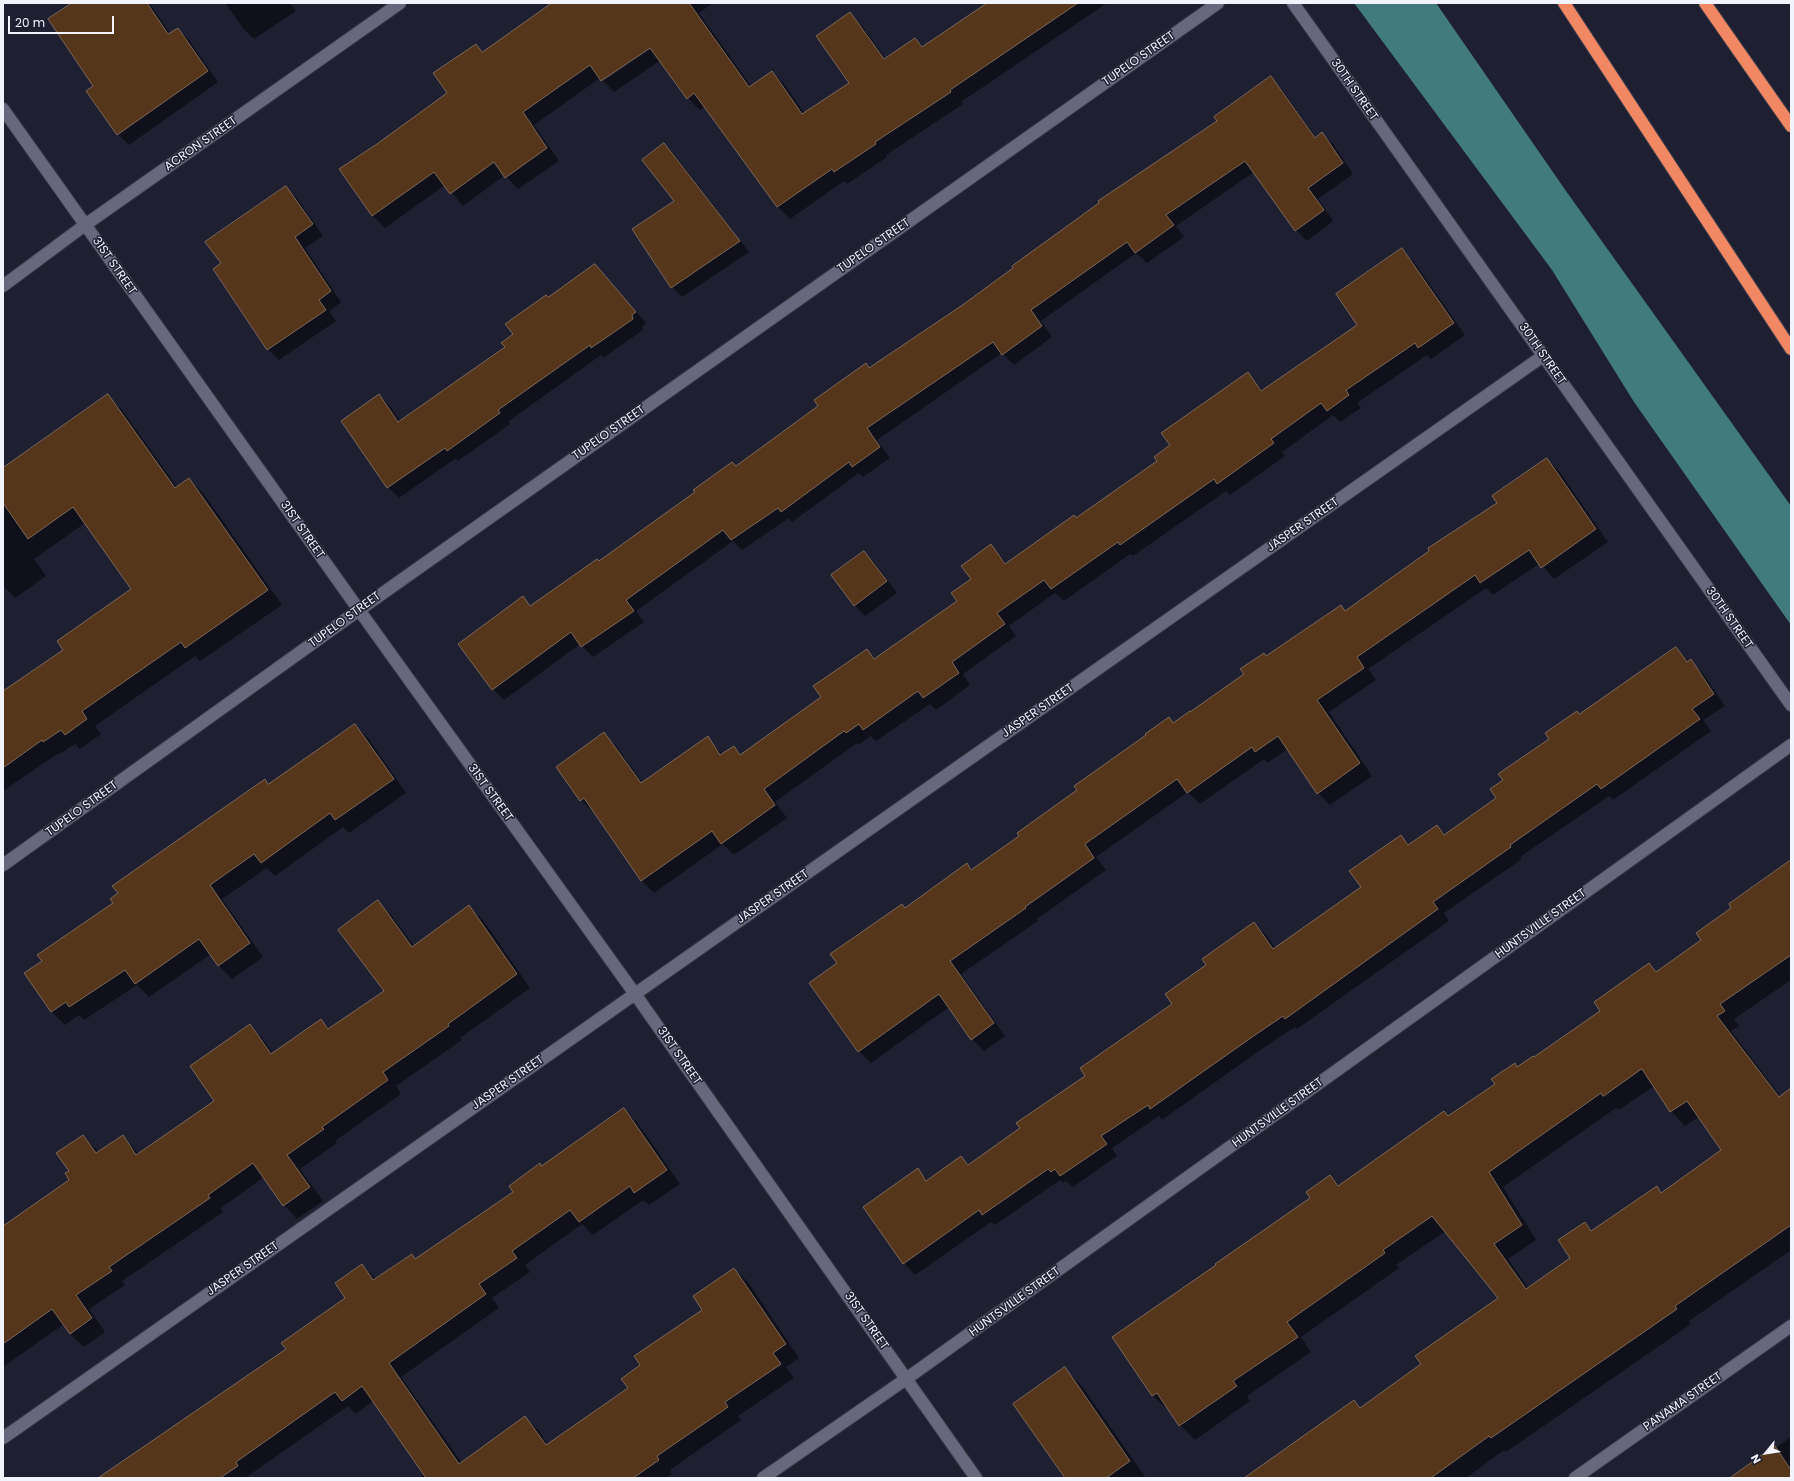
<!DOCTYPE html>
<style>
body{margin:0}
#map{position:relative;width:1794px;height:1481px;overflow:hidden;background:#1e1f31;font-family:Poppins,sans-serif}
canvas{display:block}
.frame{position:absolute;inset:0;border:4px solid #f2f3fd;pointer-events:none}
.north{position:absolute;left:1746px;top:1433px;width:40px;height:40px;-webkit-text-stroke:3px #1e1f31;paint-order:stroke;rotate:240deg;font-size:11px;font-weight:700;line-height:16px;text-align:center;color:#f2f3fd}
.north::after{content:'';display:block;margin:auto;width:14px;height:18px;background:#f2f3fd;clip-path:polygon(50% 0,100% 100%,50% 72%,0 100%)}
.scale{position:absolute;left:8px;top:16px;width:106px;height:18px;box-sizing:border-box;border:2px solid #f2f3fd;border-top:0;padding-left:5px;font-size:12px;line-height:14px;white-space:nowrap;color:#f2f3fd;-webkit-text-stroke:3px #1e1f31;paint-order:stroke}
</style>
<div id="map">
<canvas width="1794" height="1481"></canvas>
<div class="frame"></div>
<div class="north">N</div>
<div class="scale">20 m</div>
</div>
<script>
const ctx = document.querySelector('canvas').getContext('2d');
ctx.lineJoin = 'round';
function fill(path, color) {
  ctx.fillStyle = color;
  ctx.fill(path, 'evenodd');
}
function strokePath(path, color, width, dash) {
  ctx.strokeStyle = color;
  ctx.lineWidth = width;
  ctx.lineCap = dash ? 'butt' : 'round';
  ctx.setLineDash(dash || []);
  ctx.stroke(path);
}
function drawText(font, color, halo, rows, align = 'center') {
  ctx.font = font + ' Poppins,sans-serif';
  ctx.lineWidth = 3;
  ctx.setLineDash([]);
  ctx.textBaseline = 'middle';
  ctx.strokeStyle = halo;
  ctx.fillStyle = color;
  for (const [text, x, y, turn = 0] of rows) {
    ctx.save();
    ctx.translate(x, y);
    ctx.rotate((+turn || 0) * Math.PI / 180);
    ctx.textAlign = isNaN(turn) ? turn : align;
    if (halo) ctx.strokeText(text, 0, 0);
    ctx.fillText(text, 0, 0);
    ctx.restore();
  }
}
fill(new Path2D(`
 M1354 3H1436L1566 191 1791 506V625L1634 402 1552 270Z`), '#427b7d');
fill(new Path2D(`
 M74 3H149L171 34 178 29 189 40 218 82 129 145 118 134 94 87Z
 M225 3H290L296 11 254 39 243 28Z
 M549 3H713L699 13 751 86 772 72 784 84 805 114 851 83 849 14 862 26 886 59 915 39 924 47 988 3H1107L961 102 963 104 886 155 887 157 847 184 844 181 790 219 778 207 705 106 700 110 688 98 661 60 614 92 600 78 534 125 559 161 518 189 505 175 463 206 445 185 385 228 373 216 341 169 377 145 448 93 476 45 483 53 551 5ZM654 44 655 46 603 81V79Z
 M1271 78 1281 88 1316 138 1322 134 1333 144 1353 174 1318 199 1333 221 1307 241 1296 230 1254 172 1176 226 1184 237 1147 263 1136 253 1041 321 1052 337 1014 365 1002 353 877 440 890 458 863 477 859 473 792 522 789 518 742 550 733 541 636 611 644 622 593 657 580 644 504 700 493 689 459 644 523 598 532 606 599 562 736 467 820 406 866 364 870 368 965 304 1218 121Z
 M664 144 674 154 749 252 682 297 672 287 675 201Z
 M286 188 297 198 323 236 305 248 341 302 329 311 336 321 279 360 268 349 222 264Z
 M1402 250 1414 262 1465 335 1431 359 1427 355 1357 403 1361 408 1340 422 1333 415 1282 452 1285 456 1230 495 1226 491 1133 556 1130 554 1064 601 1055 593 1009 626 1016 636 963 674 970 685 936 710 930 704 876 741 871 736 858 745 857 743 775 802 787 818 734 855 723 844 654 893 642 881 594 811 593 812 581 800 604 734 616 746 643 783 708 738 723 755 733 747 742 755 822 698 867 650 876 659 958 601 991 546 1007 564 1077 519 1159 461 1171 446 1248 374 1263 391 1358 325Z
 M595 265 646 323 642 327 643 330 603 358 601 355 509 421 510 424 458 461 456 458 399 498 388 487 379 395 390 406 400 421 506 347 514 334 548 298Z
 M108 395 122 410 177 487 189 479 203 493 282 605 200 661 195 656 95 726 101 734 80 749 75 744 58 755 57 754 3 791V692L64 651 132 589 85 523 34 559 46 576 15 598 3 586V469Z
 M1547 459 1559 471 1608 542 1554 579 1540 563 1493 595 1486 588 1368 669 1376 680 1329 712 1372 776 1330 805 1318 793 1288 749 1267 763 1264 759 1200 804 1188 792 1096 857 1106 870 1037 919 1038 921 961 974 1005 1036 984 1051 972 1039 949 1007 871 1063 859 1051 838 963 831 954 860 932 862 934 905 909 967 864 973 870 1021 836 1169 718 1174 723 1246 675 1267 657 1341 606 1346 611 1498 503Z
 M864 552 875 563 897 593 865 616 854 605Z
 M1676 648 1689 662 1690 661 1702 672 1725 706 1703 720 1711 731 1613 800 1609 796 1520 857 1522 859 1444 913 1449 921 1297 1029 1295 1027 1266 1046 1162 1120 1159 1116 1112 1148 1117 1156 1073 1187 1066 1181 1063 1183 1060 1180 995 1225 991 1222 915 1275 904 1263 917 1170 928 1180 961 1157 970 1165 1021 1129 1173 1005 1208 966 1254 924 1266 935 1276 949 1362 887 1401 836 1410 845 1437 826 1446 835 1497 798 1504 780 1580 715Z
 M355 725 368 738 406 793 349 833 343 827 275 876 267 868 222 899 263 957 232 979 218 965 211 954 149 997 137 985 84 1020 79 1015 65 1025 51 1011 43 961 265 780 269 785Z
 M1791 861V980L1734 1019 1739 1026 1731 1031 1781 1097 1791 1090V1250L1689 1321 1691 1324 1506 1452 1504 1450 1466 1478H1256L1354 1401 1361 1408 1423 1364 1500 1298 1446 1231 1396 1265 1399 1268 1301 1337 1311 1352 1247 1396 1250 1401 1195 1440 1180 1425 1169 1409 1168 1410 1153 1396 1113 1337 1218 1266 1311 1198 1330 1176 1340 1186 1444 1112 1449 1117 1496 1084 1515 1064 1518 1067 1534 1058 1602 1012 1649 965 1657 972 1702 940 1733 908ZM1654 1086 1671 1111 1685 1126 1699 1117 1723 1151 1662 1193 1656 1187 1593 1231 1584 1223 1571 1258 1529 1289 1508 1259 1536 1240 1503 1187 1616 1108 1619 1110Z
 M378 902 391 915 414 946 469 907 483 920 530 988 460 1038 462 1040 396 1086 401 1094 335 1141 337 1143 300 1169 323 1201 297 1219 284 1205 264 1177 221 1208 223 1212 122 1281 125 1285 89 1309 105 1332 84 1347 70 1334 64 1324 3 1367V1227L70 1180V1171L83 1136 99 1152 123 1136 139 1154 216 1101 250 1026 263 1039 273 1054 321 1020 330 1029 385 991Z
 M623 1109 637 1122 680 1184 649 1205 643 1200 593 1235 582 1224 525 1265 530 1272 492 1298 499 1308 401 1377 462 1463 525 1418 539 1431 548 1445 629 1388 642 1366 703 1310 734 1269 748 1282 799 1358 786 1367 794 1378 738 1416 741 1420 670 1470 672 1474 666 1478H419L424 1474 373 1401 356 1414 348 1406 248 1476 250 1478H100L287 1350 347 1298 362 1265 376 1279 411 1255 416 1260 514 1192 540 1165 542 1167Z
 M1065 1369 1081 1385 1146 1478H1066Z
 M1791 1437V1478H1733Z`), '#0007');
const building = new Path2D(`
 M72 3H147L168 34 178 28 208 71 117 135 86 91 93 86 48 19Z
 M552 3H689L749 87 772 71 802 114 849 83 816 36 850 12 884 59 915 38 922 47 987 3H1078L950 90 951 92 875 142 876 144 834 172 832 169 777 207 694 93 687 99 650 48 601 81 590 65 523 112 547 148 505 178 494 162 450 194 434 172 372 216 339 169 377 144 447 93 433 73 476 44 482 52Z
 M1271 76 1315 138 1322 132 1343 163 1308 188 1324 210 1295 231 1245 161 1166 215 1174 225 1135 253 1127 242 1031 310 1042 326 1002 355 993 342 867 428 880 447 852 467 849 462 781 512 778 508 731 540 723 530 626 600 634 611 581 647 571 632 492 690 458 644 523 596 530 606 597 559 599 561 695 492 693 490 732 462 736 466 818 406 814 400 866 363 869 368 964 304 1013 268 1012 266 1099 203 1098 201 1217 121 1214 117Z
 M664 143 740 241 671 288 632 229 674 201 642 160Z
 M286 186 313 224 295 237 331 291 319 300 326 310 267 350 213 269 221 263 205 242Z
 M1402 248 1454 323 1418 348 1415 343 1346 390 1349 395 1327 411 1321 403 1271 439 1274 443 1217 484 1214 479 1120 545 1118 542 1051 589 1044 580 997 613 1005 624 952 662 959 673 923 698 918 691 863 730 859 724 846 733 844 731 764 789 775 805 721 844 712 831 641 881 584 798 580 801 556 767 604 732 641 783 708 736 720 755 734 746 740 755 821 697 813 686 867 649 874 659 957 601 951 593 971 579 961 566 991 544 1005 564 1074 515 1076 518 1157 461 1154 457 1170 445 1161 433 1248 372 1261 391 1357 325 1336 294Z
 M595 264 636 312 632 315 633 319 591 348 590 345 498 410 500 413 447 451 445 448 387 488 341 421 379 394 398 422 505 347 501 343 513 334 505 324 546 295 548 297Z
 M108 394 175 488 189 478 268 590 185 648 181 642 82 711 87 719 65 735 61 730 43 742 42 740 3 768V691L63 650 57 641 131 589 73 507 28 539 3 503V468Z
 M1547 458 1596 529 1541 568 1529 550 1480 583 1475 575 1357 657 1364 668 1317 700 1360 763 1317 794 1278 736 1255 752 1252 747 1187 793 1177 779 1085 844 1094 858 1025 907 1026 908 950 961 994 1023 971 1040 939 994 858 1052 809 983 837 963 830 954 902 904 905 908 967 863 971 870 1019 836 1017 833 1077 790 1074 786 1146 735 1145 734 1169 717 1173 723 1190 711V712L1244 674 1240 669 1264 653 1266 656 1341 605 1345 611 1429 551 1428 548 1497 503 1492 496Z
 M864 551 887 581 854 606 831 575Z
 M1676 647 1687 662 1691 659 1714 694 1692 709 1700 719 1601 789 1597 784 1510 845 1511 847 1433 902 1438 909 1285 1019 1283 1016 1255 1035 1150 1109 1148 1105 1101 1136 1107 1144 1060 1176 1055 1169 1051 1172 1048 1169 982 1215 979 1210 903 1264 863 1207 918 1168 926 1181 961 1156 968 1165 1020 1128 1016 1123 1085 1076 1080 1068 1172 1004 1165 994 1206 965 1202 959 1254 922 1273 949 1361 887 1349 871 1401 835 1408 845 1437 825 1444 835 1496 798 1490 789 1503 780 1498 774 1549 739 1545 733 1577 711 1579 714Z
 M355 724 394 779 335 820 330 813 261 863 254 854 210 885 250 943 218 966 199 939 135 984 125 970 69 1007 66 1002 51 1012 24 973 42 961 37 955 113 903 110 899 118 893 112 886 265 779 268 784Z
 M1791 860V955L1720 1004 1725 1011 1717 1016 1779 1097 1791 1088V1225L1675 1306 1677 1309 1491 1438 1489 1436 1431 1478H1244L1354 1400 1360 1408 1421 1364 1415 1356 1498 1298 1432 1216 1383 1250 1385 1253 1287 1322 1298 1337 1233 1381 1237 1386 1179 1426 1157 1393 1152 1396 1112 1337 1216 1265 1215 1264 1310 1198 1306 1192 1330 1175 1338 1186 1444 1111 1448 1116 1495 1084 1491 1079 1515 1063 1517 1067 1533 1056 1534 1057 1600 1011 1594 1002 1649 963 1656 972 1701 940 1696 933 1731 908 1729 904ZM1642 1069 1670 1112 1687 1101 1721 1150 1661 1193 1657 1186 1591 1231 1585 1222 1558 1240 1570 1258 1526 1289 1494 1244 1522 1225 1489 1172 1601 1093 1603 1096Z
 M378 900 412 947 469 905 517 974 448 1024 449 1026 383 1072 388 1080 322 1127 324 1129 287 1155 310 1187 283 1206 253 1163 208 1195 210 1198 109 1267 112 1271 76 1295 92 1318 70 1334 52 1309 3 1344V1226L69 1180 65 1173 69 1171 56 1153 83 1135 96 1153 123 1135 136 1155 214 1101 190 1066 250 1024 271 1054 321 1019 328 1029 384 991 338 930Z
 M624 1108 667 1170 634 1193 630 1186 579 1222 570 1210 512 1251 517 1258 479 1284 486 1294 389 1363 459 1464 525 1416 546 1445 628 1388 621 1379 640 1365 634 1356 702 1310 693 1296 734 1268 786 1344 773 1353 781 1364 725 1402 728 1407 657 1456 659 1460 633 1478H426L362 1386 342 1401 335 1392 236 1462 238 1466 220 1478H98L286 1349 281 1343 345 1298 335 1283 362 1264 373 1280 412 1254 415 1259 513 1192 509 1186 540 1163 541 1166Z
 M1065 1367 1130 1461 1106 1478H1065L1013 1404Z
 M1775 1446 1791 1470V1478H1730Z`);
fill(building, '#55361b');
strokePath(building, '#7c685a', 1);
const minor = new Path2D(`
 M1293 3 1791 705
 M3 109 359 610 635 994 976 1478
 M3 286 85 225 400 3
 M3 865 359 610 1218 3
 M3 1438 1543 356
 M763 1478 906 1379 1791 745
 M1575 1478 1791 1326`);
const highway = new Path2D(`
 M1564 3 1791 349
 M1705 3 1791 126`);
strokePath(minor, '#3c3c4a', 14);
strokePath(highway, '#3c3c4a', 14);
strokePath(minor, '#67687e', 12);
strokePath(highway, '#f28764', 12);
drawText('12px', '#f2f3fd', '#1e1f31', [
 ["TUPELO STREET",1139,59,-35],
 ["30TH STREET",1354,90,55],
 ["ACRON STREET",201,144,-35],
 ["TUPELO STREET",874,246,-35],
 ["31ST STREET",114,266,55],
 ["30TH STREET",1542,354,55],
 ["TUPELO STREET",609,433,-35],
 ["JASPER STREET",1303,525,-35],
 ["31ST STREET",302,530,55],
 ["30TH STREET",1729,618,55],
 ["TUPELO STREET",345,620,-36],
 ["JASPER STREET",1038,711,-35],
 ["31ST STREET",490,793,54],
 ["TUPELO STREET",82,809,-36],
 ["JASPER STREET",773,897,-35],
 ["HUNTSVILLE STREET",1541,924,-36],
 ["31ST STREET",679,1056,55],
 ["JASPER STREET",508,1083,-35],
 ["HUNTSVILLE STREET",1278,1113,-36],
 ["JASPER STREET",243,1269,-35],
 ["HUNTSVILLE STREET",1015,1302,-36],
 ["31ST STREET",866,1321,55],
 ["PANAMA STREET",1683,1402,-35]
]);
</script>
